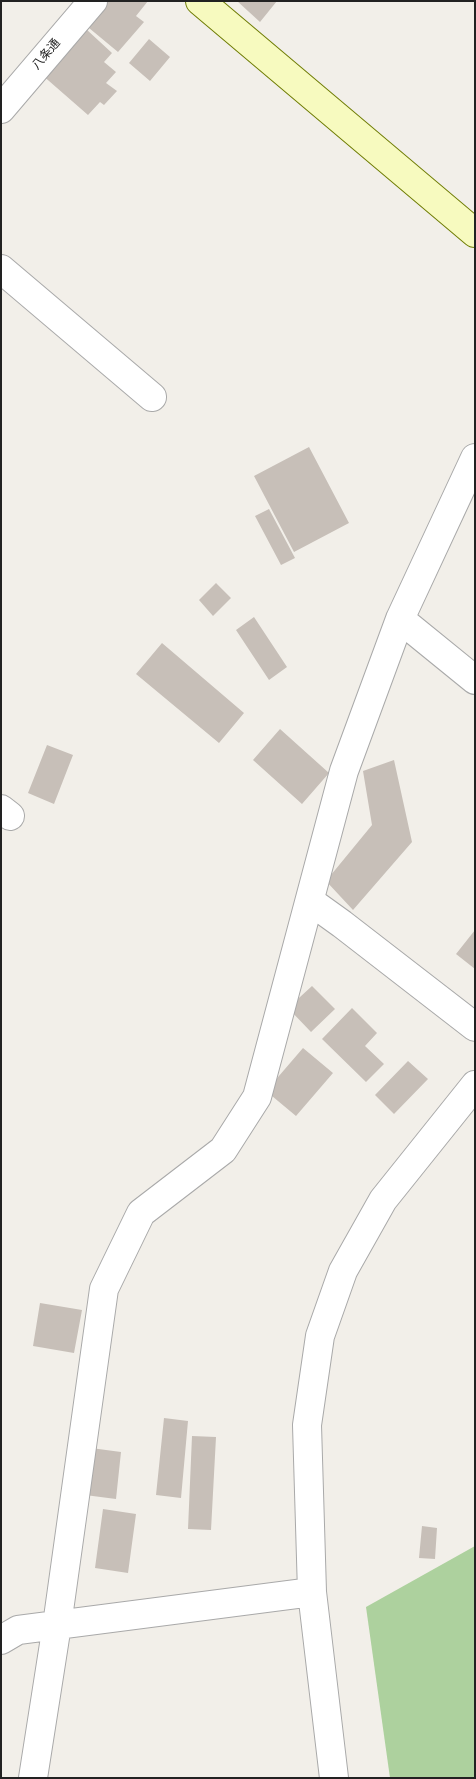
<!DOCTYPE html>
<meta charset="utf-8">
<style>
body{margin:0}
#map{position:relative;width:476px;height:1779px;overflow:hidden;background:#f2efe9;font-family:Overpass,sans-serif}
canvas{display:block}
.frame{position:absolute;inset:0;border:2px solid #222;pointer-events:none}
</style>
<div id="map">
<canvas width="476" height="1779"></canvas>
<div class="frame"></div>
</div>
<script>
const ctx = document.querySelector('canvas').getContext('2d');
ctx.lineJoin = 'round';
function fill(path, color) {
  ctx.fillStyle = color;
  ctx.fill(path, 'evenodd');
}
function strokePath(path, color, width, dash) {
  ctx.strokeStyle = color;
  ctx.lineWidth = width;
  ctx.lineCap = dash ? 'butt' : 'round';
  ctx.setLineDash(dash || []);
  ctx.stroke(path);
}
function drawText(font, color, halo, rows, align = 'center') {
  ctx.font = font + ' Overpass,"Noto Sans JP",sans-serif';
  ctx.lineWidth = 4;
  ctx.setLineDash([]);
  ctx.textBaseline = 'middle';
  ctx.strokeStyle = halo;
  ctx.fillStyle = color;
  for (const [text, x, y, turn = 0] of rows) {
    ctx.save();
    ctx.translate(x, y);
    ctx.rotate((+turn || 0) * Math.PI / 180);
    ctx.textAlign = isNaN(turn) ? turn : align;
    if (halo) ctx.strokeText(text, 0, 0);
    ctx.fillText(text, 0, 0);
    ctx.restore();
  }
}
fill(new Path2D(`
 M475 1546V1778H390L366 1607Z`), '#add19e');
fill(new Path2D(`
 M108 1H148L136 16 144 22 118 52 83 23 100 12Z
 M237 1H277L260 22Z
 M86 29 112 53 104 62 116 72 106 83 117 91 104 105 100 102 88 115 41 74Z
 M149 39 170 57 150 81 129 63Z
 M309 447 349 523 294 552 254 476Z
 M269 509 295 558 281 565 255 516Z
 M216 583 231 598 213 616 199 600Z
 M254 617 287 667 269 680 236 630Z
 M162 643 244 713 219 743 136 674Z
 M280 729 329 773 302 804 253 760Z
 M47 745 73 755 54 804 28 793Z
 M394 760 412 842 353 910 326 881 372 825 363 771Z
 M475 930V969L456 954Z
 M312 986 335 1009 311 1032 288 1008Z
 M352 1008 377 1033 365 1046 384 1064 366 1082 322 1039Z
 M303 1048 333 1073 296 1116 266 1091Z
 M408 1061 428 1079 394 1114 375 1095Z
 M40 1303 82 1310 74 1353 33 1346Z
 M164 1418 188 1421 181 1498 156 1495Z
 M192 1436 216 1437 211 1530 188 1529Z
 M91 1448 121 1452 116 1499 85 1495Z
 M103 1509 136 1514 128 1573 95 1568Z
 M422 1526 437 1528 435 1559 419 1558Z`), '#c7bfb8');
const street = new Path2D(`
 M1 109 93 1
 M1 269 152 397
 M400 619 475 680
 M1 809 10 816
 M310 901 342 924 475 1027
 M312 1592 307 1425 320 1336 343 1271 383 1200 475 1085
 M1 1640 18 1630 312 1592 334 1778
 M33 1778 57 1625 104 1289 141 1213 223 1150 257 1097 344 771 400 619 475 458`);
const secondary = new Path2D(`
 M200 1 475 233`);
strokePath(street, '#a9a9a9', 30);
strokePath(secondary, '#707d05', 30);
strokePath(street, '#fff', 28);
strokePath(secondary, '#f7fabf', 28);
drawText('12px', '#222', '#fff', [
 ["八条通",47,55,-50]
]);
</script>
